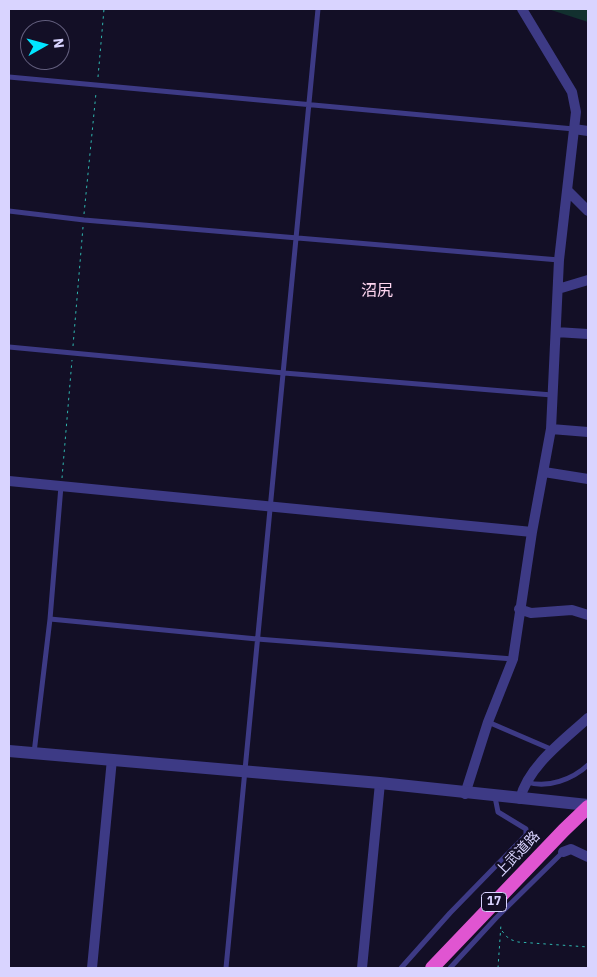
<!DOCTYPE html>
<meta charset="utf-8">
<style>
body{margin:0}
#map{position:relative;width:597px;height:977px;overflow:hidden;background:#130f26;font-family:"IBM Plex Sans",sans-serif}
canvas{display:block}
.frame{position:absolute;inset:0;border:10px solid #d9d4ff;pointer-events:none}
.north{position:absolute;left:20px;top:20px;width:50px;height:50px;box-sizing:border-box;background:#130f26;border:1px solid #625e7d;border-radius:50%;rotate:83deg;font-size:14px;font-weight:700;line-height:20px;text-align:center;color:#d9d4ff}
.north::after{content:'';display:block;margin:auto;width:18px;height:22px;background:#00e5ff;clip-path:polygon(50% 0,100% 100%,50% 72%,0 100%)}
</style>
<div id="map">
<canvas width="597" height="977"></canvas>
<div class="frame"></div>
<div class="north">N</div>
</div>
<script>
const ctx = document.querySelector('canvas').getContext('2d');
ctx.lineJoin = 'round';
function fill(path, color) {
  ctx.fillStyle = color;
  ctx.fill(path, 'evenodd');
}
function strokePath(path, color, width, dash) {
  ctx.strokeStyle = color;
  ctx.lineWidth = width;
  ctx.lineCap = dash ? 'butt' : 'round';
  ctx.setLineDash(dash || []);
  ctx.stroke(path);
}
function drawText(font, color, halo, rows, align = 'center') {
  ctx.font = font + ' "IBM Plex Sans","Noto Sans JP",sans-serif';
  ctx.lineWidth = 4.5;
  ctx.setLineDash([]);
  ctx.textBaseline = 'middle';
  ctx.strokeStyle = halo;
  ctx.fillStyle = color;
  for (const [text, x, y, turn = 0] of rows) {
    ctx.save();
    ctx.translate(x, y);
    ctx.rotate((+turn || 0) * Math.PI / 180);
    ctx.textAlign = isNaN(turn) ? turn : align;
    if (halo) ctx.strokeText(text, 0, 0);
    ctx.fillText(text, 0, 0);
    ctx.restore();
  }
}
fill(new Path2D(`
 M548 9H588V22Z`), '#12302f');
strokePath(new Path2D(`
 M98 77 104 9
 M84 214 96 93
 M73 346 83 227
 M62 478 72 360
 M502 931 509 939 518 942 588 947
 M498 968 501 924`), '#2fb8b0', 1, [2.5, 4]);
strokePath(new Path2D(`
 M9 77 574 129
 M9 211 84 220 559 260
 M9 347 284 373 552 395
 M50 619 257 639 513 659
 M488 722 553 750
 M34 753 50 619 61 486
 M527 782C547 789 573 779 588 765
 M226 968 318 9
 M401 968 450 913 526 835V829L498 812 495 797
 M450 968 496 918 563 852`), '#3d3a85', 5);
strokePath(new Path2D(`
 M574 129 588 131
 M567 190 588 211
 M558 289 588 280
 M556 332 588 334
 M551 429 588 432
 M544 472 588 479
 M9 481 532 532
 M519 609 531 613 572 610 588 615
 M465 794 488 722 513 659 532 532 551 429 559 260 576 112 572 92 522 9
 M520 799C528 766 564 740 588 718
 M563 852 571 849 588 857
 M92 968 112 759
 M362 968 380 783`), '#3d3a85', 10);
strokePath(new Path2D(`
 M9 751 380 783 588 805`), '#3d3a85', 12);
strokePath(new Path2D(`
 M432 968 564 830 588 807`), '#e055d1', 14);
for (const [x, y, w] of [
 [494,902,25]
]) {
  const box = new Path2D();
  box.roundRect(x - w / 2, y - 9.5, w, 19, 4);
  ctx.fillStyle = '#130f26';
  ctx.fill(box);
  strokePath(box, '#d9d4ff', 1);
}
drawText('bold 12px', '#d9d4ff', null, [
 ["17",494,902]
]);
drawText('14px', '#d9d4ff', '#130f26', [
 ["上武道路",518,854,-46]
]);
drawText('16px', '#ffd6f0', '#130f26', [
 ["沼尻",377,291]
]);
</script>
